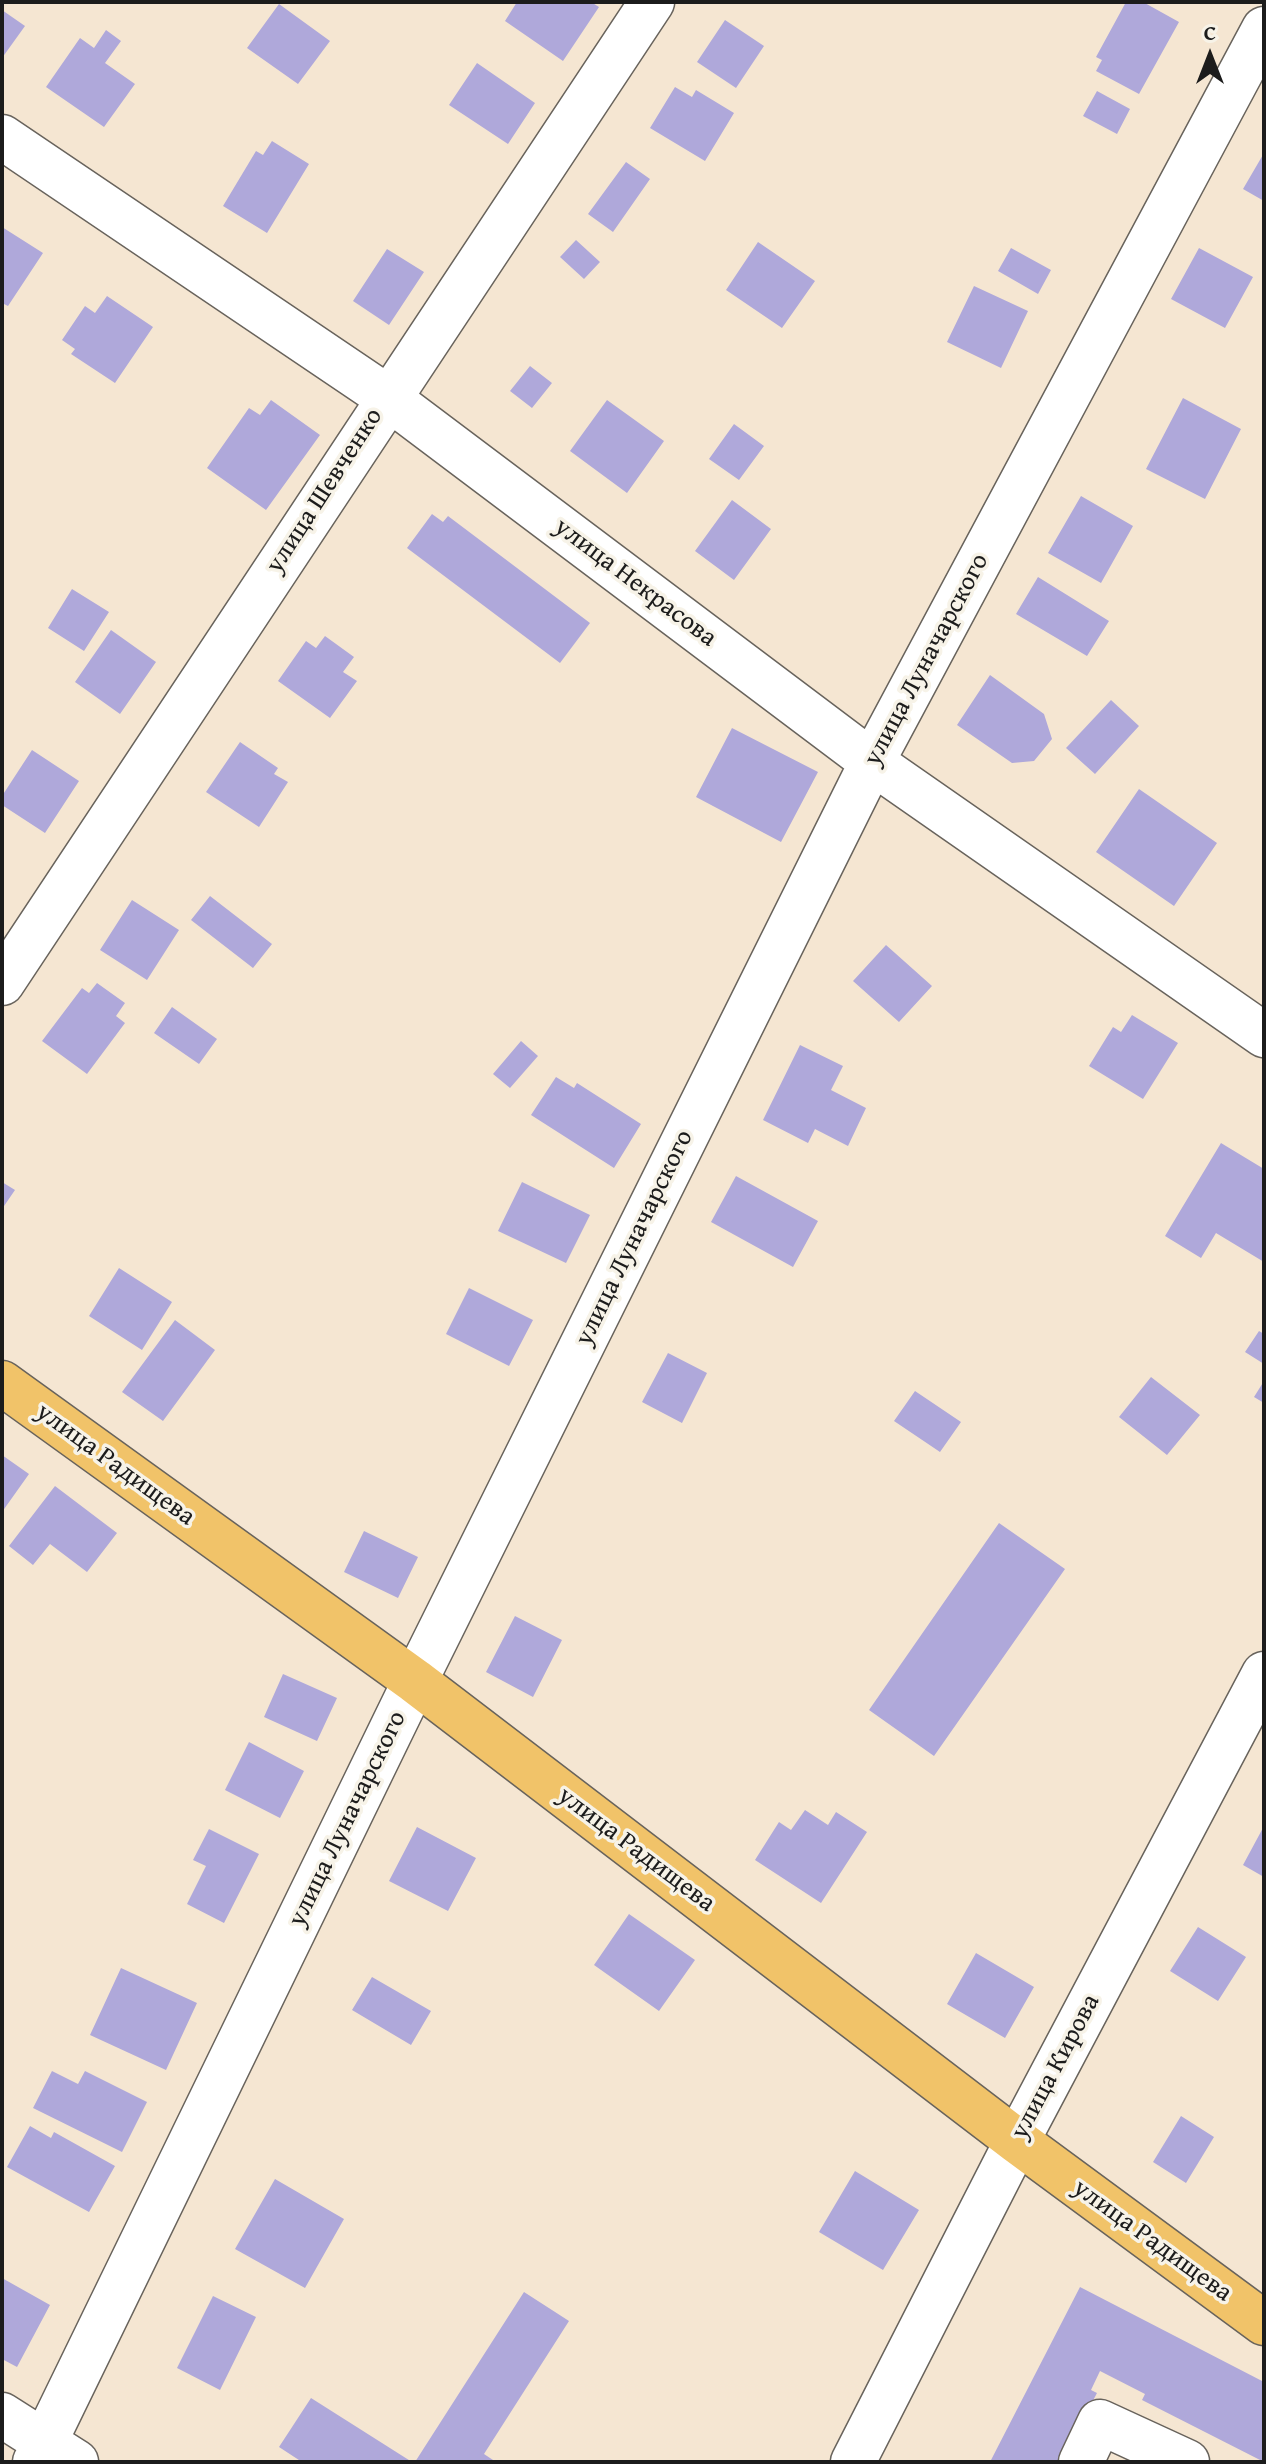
<!DOCTYPE html>
<meta charset="utf-8">
<style>
body{margin:0}
#map{position:relative;width:1266px;height:2464px;overflow:hidden;background:#f5e6d2;font-family:"Gentium Book Plus",serif}
canvas{display:block}
.frame{position:absolute;inset:0;border:4px solid #1c1c1c;pointer-events:none}
.north{position:absolute;left:1170px;top:16px;width:80px;height:80px;-webkit-text-stroke:6px #f7f3e8;paint-order:stroke;rotate:0deg;font-size:22px;font-weight:700;line-height:32px;text-align:center;color:#1c1c1c}
.north::after{content:'';display:block;margin:auto;width:28px;height:36px;background:#1c1c1c;clip-path:polygon(50% 0,100% 100%,50% 72%,0 100%)}
</style>
<div id="map">
<canvas width="1266" height="2464"></canvas>
<div class="frame"></div>
<div class="north">С</div>
</div>
<script>
const ctx = document.querySelector('canvas').getContext('2d');
ctx.lineJoin = 'round';
function fill(path, color) {
  ctx.fillStyle = color;
  ctx.fill(path, 'evenodd');
}
function strokePath(path, color, width, dash) {
  ctx.strokeStyle = color;
  ctx.lineWidth = width;
  ctx.lineCap = dash ? 'butt' : 'round';
  ctx.setLineDash(dash || []);
  ctx.stroke(path);
}
function drawText(font, color, halo, rows, align = 'center') {
  ctx.font = font + ' "Gentium Book Plus",serif';
  ctx.lineWidth = 7;
  ctx.setLineDash([]);
  ctx.textBaseline = 'middle';
  ctx.strokeStyle = halo;
  ctx.fillStyle = color;
  for (const [text, x, y, turn = 0] of rows) {
    ctx.save();
    ctx.translate(x, y);
    ctx.rotate((+turn || 0) * Math.PI / 180);
    ctx.textAlign = isNaN(turn) ? turn : align;
    if (halo) ctx.strokeText(text, 0, 0);
    ctx.fillText(text, 0, 0);
    ctx.restore();
  }
}
fill(new Path2D(`
 M517 2H591L599 7 563 61 505 21Z
 M1126 2H1143L1179 22 1139 94 1096 71 1102 60 1096 57Z
 M279 4 330 41 298 84 247 48Z
 M2 10 25 26 2 58Z
 M725 20 764 46 736 88 697 62Z
 M106 30 121 41 105 63 135 84 104 127 46 87 80 38 94 48Z
 M477 63 535 103 508 144 449 105Z
 M675 87 692 97 696 90 734 113 705 161 650 128Z
 M1097 91 1130 109 1117 134 1083 116Z
 M272 141 309 164 267 233 223 206 256 151 263 155Z
 M1264 153V201L1243 189Z
 M626 162 650 179 613 232 588 214Z
 M2 227 43 253 8 306 2 303Z
 M576 240 600 262 584 279 560 257Z
 M758 242 815 281 782 328 726 290Z
 M1011 248 1051 270 1038 294 998 271Z
 M1199 248 1253 277 1225 328 1171 299Z
 M387 249 424 272 389 325 353 301Z
 M974 286 1028 311 1001 368 947 342Z
 M107 296 153 327 115 383 71 354 75 349 62 340 85 306 95 313Z
 M530 366 552 383 532 408 510 391Z
 M1183 398 1241 429 1205 499 1146 469Z
 M271 400 320 435 266 510 207 468 249 408 260 415Z
 M607 400 664 441 627 493 570 451Z
 M734 424 764 446 739 480 709 459Z
 M1081 496 1133 526 1101 583 1048 553Z
 M732 500 771 529 734 580 695 551Z
 M432 514 443 522 448 516 590 623 560 663 407 548Z
 M1038 577 1109 621 1087 656 1016 614Z
 M72 589 109 612 84 651 48 628Z
 M111 630 156 662 120 714 75 682Z
 M325 636 354 657 343 672 357 681 330 718 278 681 306 641 316 648Z
 M990 675 1044 714 1052 739 1034 761 1012 763 957 725Z
 M1111 700 1139 726 1095 774 1066 748Z
 M732 728 818 772 781 842 696 797Z
 M240 742 278 768 274 774 288 782 259 827 206 792Z
 M32 750 79 781 45 833 2 805V796Z
 M1139 789 1217 843 1174 906 1096 852Z
 M210 896 272 944 253 968 191 920Z
 M132 900 179 930 147 980 100 950Z
 M886 945 932 986 899 1022 853 981Z
 M97 983 125 1003 116 1016 125 1023 87 1074 42 1041 82 988 89 993Z
 M172 1007 217 1039 199 1064 154 1033Z
 M1132 1015 1178 1043 1143 1099 1089 1066 1113 1027 1121 1032Z
 M521 1041 538 1056 510 1088 493 1074Z
 M800 1045 843 1066 831 1090 866 1108 848 1146 815 1129 808 1143 763 1120Z
 M556 1077 574 1088 577 1083 641 1124 614 1168 531 1115Z
 M1221 1143 1264 1169V1262L1216 1233 1201 1258 1165 1236Z
 M736 1176 818 1221 793 1267 711 1222Z
 M2 1182 15 1190 2 1209Z
 M522 1182 590 1215 566 1263 498 1231Z
 M119 1268 172 1302 142 1350 89 1316Z
 M469 1288 533 1320 509 1366 446 1334Z
 M175 1320 215 1350 163 1421 122 1392Z
 M1259 1331 1264 1334V1364L1245 1352Z
 M668 1353 707 1373 682 1423 642 1402Z
 M1151 1377 1200 1415 1167 1455 1119 1417Z
 M1264 1381V1403L1254 1397Z
 M915 1391 961 1422 940 1452 894 1421Z
 M2 1455 29 1474 2 1512Z
 M55 1486 117 1533 87 1572 50 1544 33 1565 9 1546Z
 M999 1523 1065 1569 934 1756 869 1710Z
 M364 1531 418 1557 398 1598 344 1572Z
 M515 1616 562 1640 533 1697 486 1672Z
 M283 1674 337 1698 317 1741 264 1717Z
 M249 1742 304 1771 280 1818 225 1790Z
 M805 1810 828 1825 836 1812 867 1832 821 1903 755 1860 779 1822 791 1830Z
 M1264 1826V1877L1243 1865Z
 M417 1827 476 1858 448 1911 389 1881Z
 M209 1829 259 1854 224 1923 187 1904 206 1866 193 1860Z
 M629 1914 695 1960 659 2011 594 1965Z
 M1198 1927 1246 1957 1218 2001 1170 1971Z
 M976 1953 1034 1987 1005 2038 947 2004Z
 M121 1968 197 2003 166 2070 90 2035Z
 M372 1977 431 2011 411 2045 352 2010Z
 M52 2071 78 2084 85 2071 147 2102 122 2152 33 2108Z
 M1181 2116 1214 2137 1186 2183 1153 2162Z
 M30 2126 51 2138 54 2132 115 2166 89 2212 7 2167Z
 M855 2171 919 2210 883 2270 819 2232Z
 M275 2179 344 2219 305 2288 235 2249Z
 M2 2278 50 2305 17 2367 2 2359Z
 M1080 2287 1264 2382V2462L1142 2400 1145 2394 1100 2371 1091 2390 1097 2393 1061 2462H990Z
 M524 2292 569 2321 484 2454 496 2462H415Z
 M213 2296 256 2317 220 2390 177 2368Z
 M311 2398 412 2462H302L279 2447Z`), '#afa8da');
const minor = new Path2D(`
 M2 137 387 397 872 762 1264 1035
 M2 983 652 2
 M2 2415 76 2462
 M35 2462 415 1681 872 762 1264 29
 M853 2462 1017 2141 1264 1674
 M1081 2462 1100 2422 1187 2462`);
const major = new Path2D(`
 M2 1383 415 1681 1017 2141 1264 2323`);
strokePath(minor, '#68635c', 47);
strokePath(major, '#68635c', 47);
strokePath(minor, '#fff', 44);
strokePath(major, '#f1c369', 44);
drawText('26px', '#1c1c1c', '#f7f3e8', [
 ["улица Шевченко",325,491,-57],
 ["улица Некрасова",635,583,37],
 ["улица Луначарского",927,660,-62],
 ["улица Луначарского",635,1238,-64],
 ["улица Радищева",115,1465,36],
 ["улица Луначарского",348,1819,-64],
 ["улица Радищева",636,1850,37],
 ["улица Кирова",1056,2067,-62],
 ["улица Радищева",1152,2241,36]
]);
</script>
